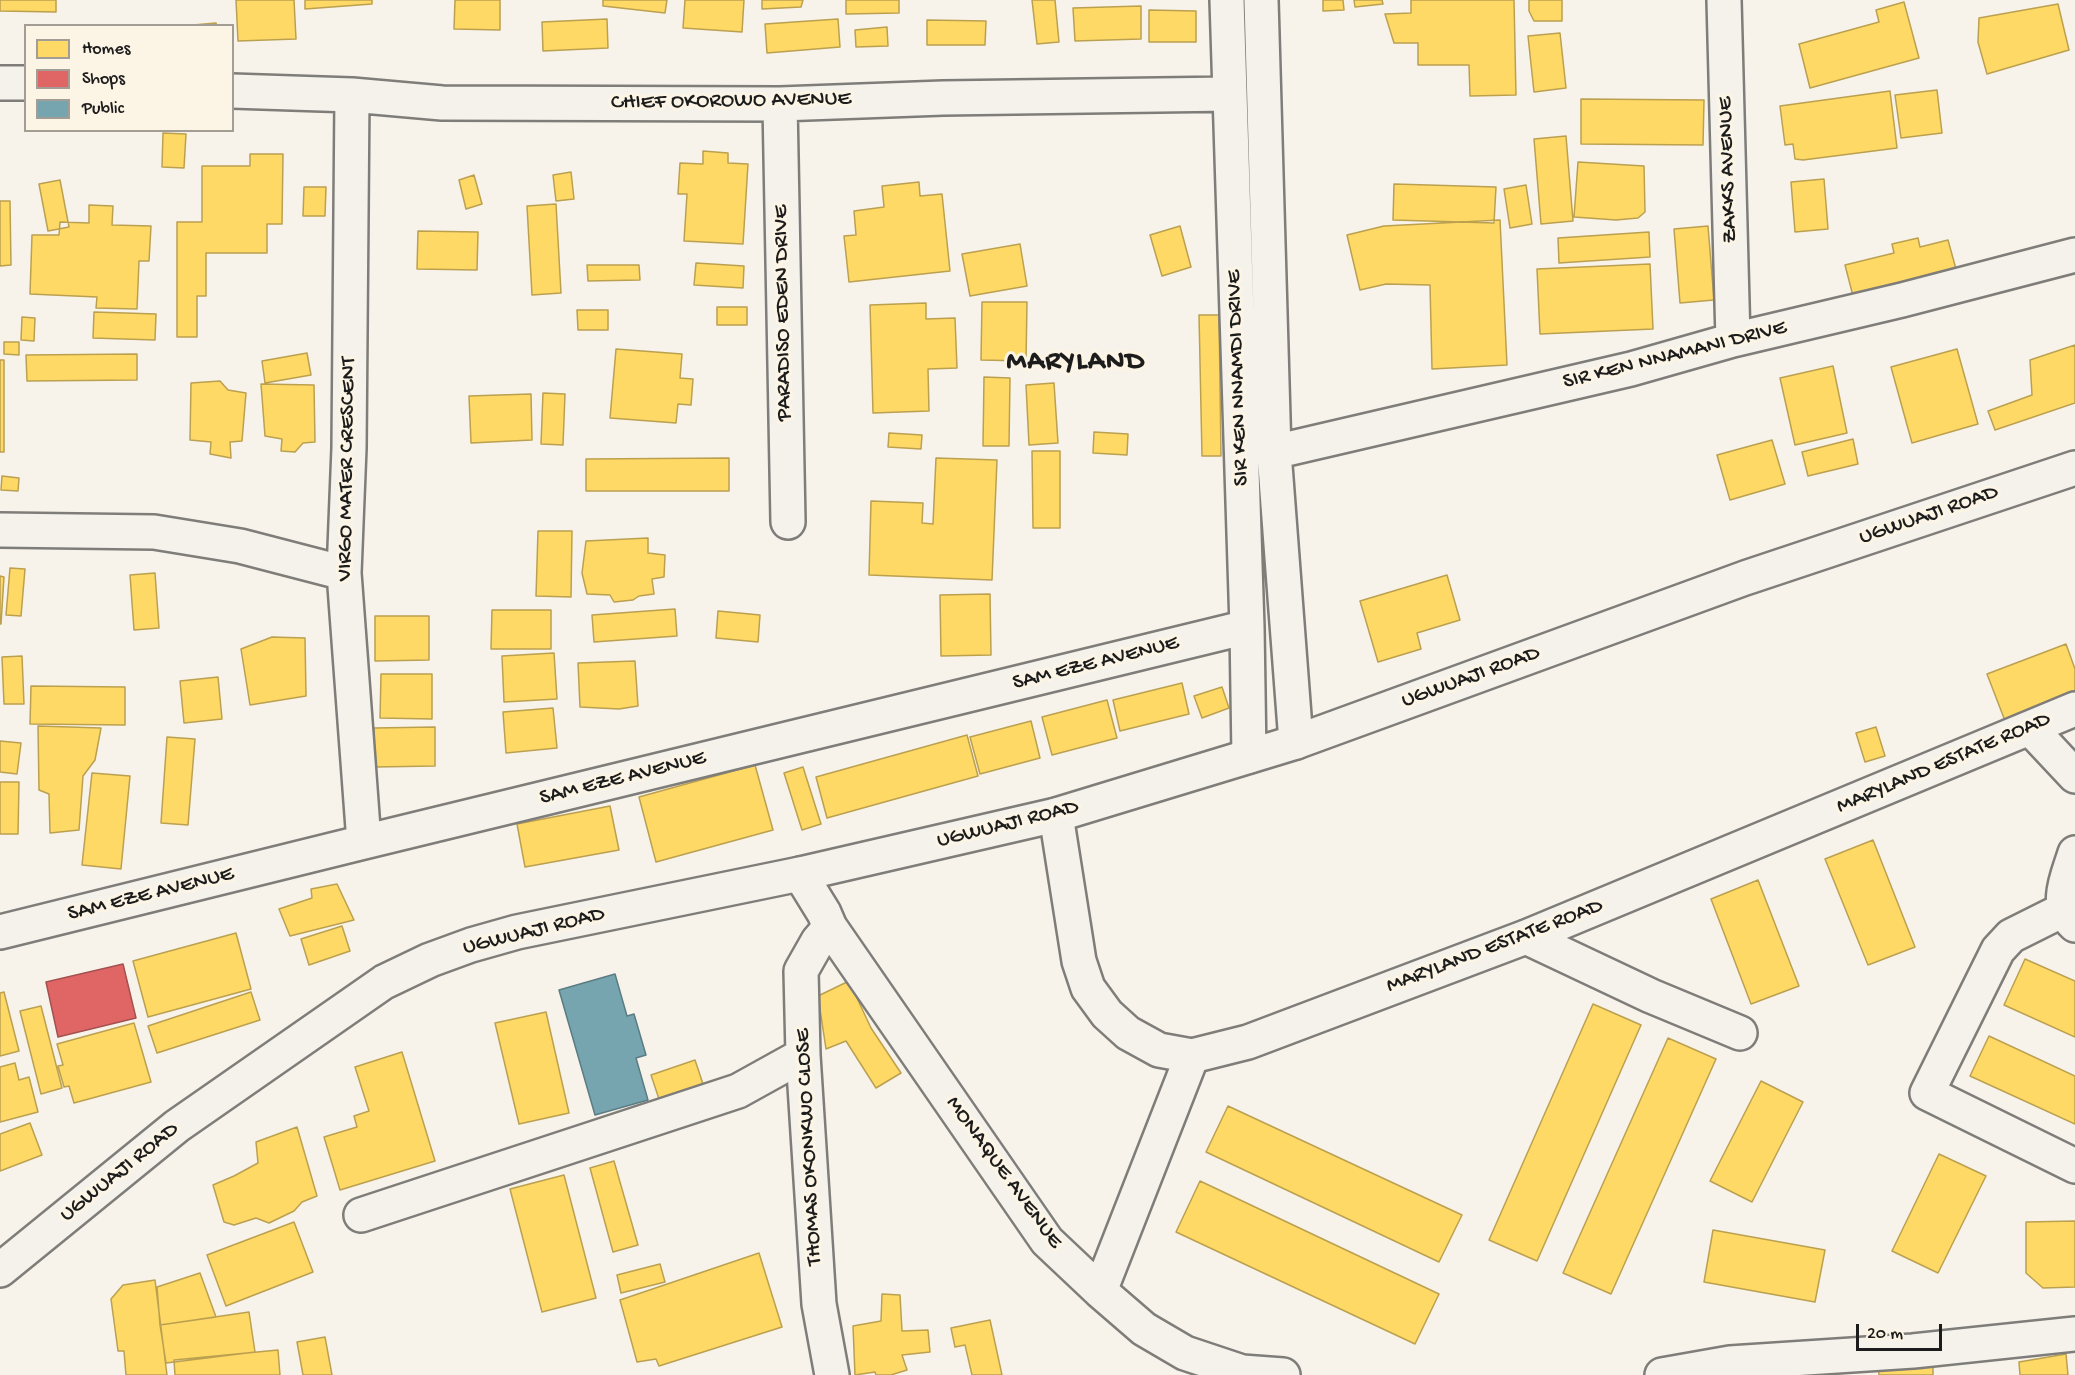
<!DOCTYPE html>
<style>
body{margin:0}
#map{position:relative;width:2075px;height:1375px;overflow:hidden;background:#f7f3ea;font-family:"Gochi Hand",sans-serif}
canvas{display:block}
.legend{position:absolute;left:24px;top:24px;width:210px;height:108px;box-sizing:border-box;background:#fcf5e5;border:2px solid #a29e95;margin:0;padding:8px 10px;list-style:none;font-size:18px;color:#1c1c1c}
.legend li{display:flex;align-items:center;gap:12px;height:30px}
.legend b{width:30px;border:2px solid #a29e95}
.scale{position:absolute;left:1856px;top:1324px;width:86px;height:27px;box-sizing:border-box;border:3px solid #1c1c1c;border-top:0;padding-left:8px;font-size:18px;line-height:21px;white-space:nowrap;color:#1c1c1c;-webkit-text-stroke:4px #fcf5e5;paint-order:stroke}
</style>
<div id="map">
<canvas width="2075" height="1375"></canvas>
<ul class="legend">
<li><b style="height:16px;background:#ffd966"></b>Homes</li>
<li><b style="height:16px;background:#e06666"></b>Shops</li>
<li><b style="height:16px;background:#76a5af"></b>Public</li>
</ul>
<div class="scale">20 m</div>
</div>
<script>
const ctx = document.querySelector('canvas').getContext('2d');
ctx.lineJoin = 'round';
function fill(path, color) {
  ctx.fillStyle = color;
  ctx.fill(path, 'evenodd');
}
function strokePath(path, color, width, dash) {
  ctx.strokeStyle = color;
  ctx.lineWidth = width;
  ctx.lineCap = dash ? 'butt' : 'round';
  ctx.setLineDash(dash || []);
  ctx.stroke(path);
}
function drawText(font, color, halo, rows, align = 'center') {
  ctx.font = font + ' "Gochi Hand",sans-serif';
  ctx.lineWidth = 6;
  ctx.setLineDash([]);
  ctx.textBaseline = 'middle';
  ctx.strokeStyle = halo;
  ctx.fillStyle = color;
  for (const [text, x, y, turn = 0] of rows) {
    ctx.save();
    ctx.translate(x, y);
    ctx.rotate((+turn || 0) * Math.PI / 180);
    ctx.textAlign = isNaN(turn) ? turn : align;
    if (halo) ctx.strokeText(text, 0, 0);
    ctx.fillText(text, 0, 0);
    ctx.restore();
  }
}
const homes = new Path2D(`
 M0 0H56V12L0 11Z
 M236 0H294L296 39 238 41Z
 M305 0H372V4L305 9Z
 M455 0H500V30L454 29Z
 M603 0H667L665 13 603 6Z
 M685 0H744L742 32 683 28Z
 M762 0H803L801 7 762 9Z
 M846 0H899V13L846 14Z
 M1032 0H1055L1059 42 1037 44Z
 M1323 0H1343L1344 10 1323 11Z
 M1354 0H1382L1383 4 1355 7Z
 M1411 0H1514L1516 95 1470 96 1469 65H1418V43H1394L1385 14 1411 13Z
 M1529 0H1562V21H1534L1529 11Z
 M1904 2 1919 58 1810 88 1799 44 1879 22 1876 10Z
 M2058 4 2069 50 1987 74 1978 42 1979 18Z
 M1141 6V39L1075 41 1073 8Z
 M1149 10 1196 11V42H1149Z
 M607 19 608 48 543 51 542 22Z
 M838 19 840 47 767 53 765 24Z
 M927 20 986 21 985 45H927Z
 M216 23 217 26H181Z
 M887 27 888 46 856 47 855 30Z
 M1560 33 1566 88 1534 92 1528 36Z
 M1937 90 1942 133 1901 138 1895 95Z
 M1890 91 1897 148 1803 160 1795 159 1793 144 1785 145 1780 106Z
 M1581 99 1704 100 1703 145 1581 144Z
 M163 133 186 134 184 168 162 167Z
 M1566 136 1573 221 1541 224 1534 139Z
 M703 151 728 153V163L748 164 743 244 684 241 687 194H678L680 163 703 164Z
 M250 154H283L282 224H267V253H206V296H197V337H177V222H202V166H250Z
 M1578 162 1644 166 1645 212 1638 218 1616 220 1574 217Z
 M571 172 574 199 556 201 553 175Z
 M474 175 482 204 466 209 459 180Z
 M1824 179 1828 229 1795 232 1791 182Z
 M60 180 69 227 48 231 39 184Z
 M919 182 920 196 942 194 950 271 849 282 844 236 856 235 854 211 884 207 882 186Z
 M1394 184 1496 187 1494 223 1393 220Z
 M1526 185 1532 224 1510 228 1504 189Z
 M304 187H326L325 216H303Z
 M0 201H10L11 265 0 266Z
 M556 204 561 293 532 295 527 206Z
 M89 205 113 206 112 225 151 226 149 261H139L137 309 96 308 97 297 30 294 32 235H59L60 222 89 223Z
 M1500 220 1507 365 1432 369 1430 285 1386 284 1360 290 1347 235 1384 226Z
 M1180 226 1191 267 1162 276 1150 235Z
 M1708 226 1714 300 1680 303 1674 229Z
 M418 231 478 232 477 270 417 269Z
 M1649 232 1650 257 1559 263 1558 238Z
 M1918 238 1920 247 1948 240 1956 269 1853 296 1845 265 1894 253 1892 244Z
 M1020 244 1027 286 970 296 962 254Z
 M696 263 744 266 743 288 694 285Z
 M1650 264 1653 329 1540 334 1537 269Z
 M587 265H639L640 280 588 281Z
 M982 302H1027L1026 361 981 360Z
 M926 303V319L955 318 957 368 928 369 929 411 873 413 870 305Z
 M717 307H747V325H717Z
 M577 310H608V330H578Z
 M94 312 156 314 155 340 93 338Z
 M1199 315H1219L1221 456H1202Z
 M22 317 35 318 34 341 21 340Z
 M4 342H19V355L4 354Z
 M2075 345V403L1995 430 1988 411 2032 395 2030 360Z
 M616 349 682 354 680 378 693 379 691 405 678 404 676 423 610 418Z
 M1957 349 1978 424 1912 443 1891 367Z
 M307 353 311 375 265 383 262 361Z
 M137 354V380L27 381 26 355Z
 M0 360H4V452H0Z
 M1833 366 1847 433 1795 445 1780 378Z
 M984 377 1010 378 1009 446H983Z
 M220 381 228 390 246 393 242 441 230 442 231 458 210 454 211 442 190 440 191 383Z
 M1054 383 1058 443 1029 445 1026 385Z
 M261 384 314 385 315 442 303 443 295 452 281 451 282 439 265 436Z
 M543 393 565 394 563 445 541 444Z
 M531 394 532 440 471 443 469 396Z
 M1094 432 1128 434 1127 455 1093 453Z
 M889 433 922 435 921 449 888 447Z
 M1853 439 1858 464 1808 476 1802 452Z
 M1772 440 1785 484 1730 500 1717 455Z
 M1032 451H1060V528H1033Z
 M729 458V491H586V459Z
 M936 458 997 460 992 580 869 575 871 501 923 503 922 523 933 524Z
 M2 476 19 478 18 491 1 490Z
 M538 531H572L571 597 536 596Z
 M648 538V553L665 555 664 577 652 579 654 594 639 596 633 600 614 602 610 595 587 594 582 573 586 541Z
 M10 568 25 569 21 616 6 615Z
 M155 573 159 628 134 630 130 575Z
 M1447 575 1460 620 1417 633 1421 649 1378 662 1360 601Z
 M0 576 4 577 1 624H0Z
 M990 594 991 655 941 656 940 595Z
 M675 609 677 636 594 642 592 615Z
 M492 610H551V649H491Z
 M718 611 760 615 758 642 716 638Z
 M375 616H429V660L375 661Z
 M272 637 305 638 306 696 250 705 241 649Z
 M2066 644 2075 669V700L2007 726 1987 674Z
 M554 653 557 699 504 702 502 656Z
 M22 656 24 704H4L2 657Z
 M635 661 638 706 619 709 580 707 578 663Z
 M381 674H432V719L380 718Z
 M218 677 222 719 184 723 180 681Z
 M1182 683 1189 714 1120 731 1113 700Z
 M31 686 125 687V725L30 724Z
 M1222 687 1229 708 1202 718 1194 696Z
 M1107 700 1117 738 1052 755 1042 717Z
 M553 708 557 748 506 753 503 712Z
 M1031 721 1040 758 980 774 970 737Z
 M38 726 101 728 95 760 83 776 79 830 50 833 49 794 39 790Z
 M435 727V766L375 767 374 728Z
 M1876 727 1885 756 1865 762 1856 733Z
 M967 735 978 776 827 818 816 777Z
 M167 737 195 739 188 825 161 823Z
 M0 741 21 743 17 774 0 772Z
 M755 765 773 830 656 862 639 797Z
 M803 767 821 824 802 830 784 773Z
 M92 773 130 776 121 869 82 865Z
 M0 782H19L18 834H0Z
 M610 806 619 850 525 867 517 824Z
 M1873 840 1915 947 1868 965 1825 859Z
 M1758 880 1799 986 1751 1004 1711 899Z
 M337 884 354 920 290 936 279 909 312 898 311 889Z
 M342 926 350 951 309 965 301 939Z
 M236 933 251 989 148 1017 133 961Z
 M2025 959 2075 981V1037L2004 1005Z
 M849 981 871 1028 901 1073 876 1088 846 1041 826 1049 818 996Z
 M4 992 19 1051 0 1056V993Z
 M251 992 260 1020 157 1053 148 1026Z
 M1593 1004 1641 1025 1537 1261 1489 1240Z
 M41 1006 62 1088 41 1094 20 1011Z
 M546 1012 569 1113 519 1124 495 1023Z
 M134 1023 151 1082 74 1103 69 1086 64 1087 58 1066 63 1065 57 1044Z
 M1989 1036 2075 1076V1124L1970 1076Z
 M1668 1038 1716 1059 1611 1294 1563 1273Z
 M402 1052 435 1161 340 1190 324 1137 357 1127 354 1116 369 1111 355 1067Z
 M695 1060 703 1084 659 1099 651 1075Z
 M15 1063 19 1080 29 1077 38 1112 0 1122V1067Z
 M1761 1081 1803 1102 1752 1202 1710 1181Z
 M1228 1106 1462 1215 1439 1262 1206 1152Z
 M30 1123 42 1155 0 1171V1134Z
 M297 1127 317 1196 302 1202 294 1211 269 1223 256 1218 234 1225 224 1222 213 1185 234 1176 258 1163 256 1142Z
 M1939 1154 1986 1176 1938 1273 1892 1251Z
 M614 1161 638 1245 613 1252 590 1168Z
 M564 1175 596 1298 542 1312 510 1189Z
 M1200 1181 1439 1294 1415 1344 1176 1232Z
 M2075 1221V1287L2043 1288 2026 1273V1222Z
 M294 1222 313 1272 226 1306 207 1255Z
 M1713 1230 1825 1250 1815 1302 1704 1282Z
 M759 1253 782 1327 659 1366 656 1359 637 1362 620 1300Z
 M660 1264 665 1282 621 1293 617 1275Z
 M200 1273 216 1317 160 1325 157 1287Z
 M155 1280 167 1375H126L124 1351H118L111 1299 123 1285Z
 M882 1294 900 1295 902 1331 928 1330 930 1352 902 1355 907 1370 891 1375H876L875 1372 855 1375 853 1326 881 1321Z
 M249 1312 255 1352 166 1363 160 1325Z
 M990 1320 1002 1375H972L965 1345 955 1347 951 1328Z
 M325 1337 332 1375H303L297 1342Z
 M278 1350 280 1375H175L174 1360Z
 M2066 1354 2068 1375H2020L2019 1362Z
 M1933 1363V1375H1879L1878 1365Z`);
fill(homes, '#ffd966');
strokePath(homes, '#bba050', 1.5);
const shops = new Path2D(`
 M123 964 136 1018 58 1037 46 982Z`);
fill(shops, '#e06666');
strokePath(shops, '#a55050', 1.5);
const public = new Path2D(`
 M615 974 627 1016 634 1014 646 1055 636 1058 648 1100 595 1115 559 990Z`);
fill(public, '#76a5af');
strokePath(public, '#5b7c83', 1.5);
const minor = new Path2D(`
 M1227 0 1247 627 1249 756
 M1261 0 1274 452 1296 742
 M1724 0 1733 340
 M0 83H26
 M232 91 352 95 442 103 780 104 943 98 1230 94
 M352 95 349 448 344 573 364 842
 M780 104 788 522
 M1274 452 1631 369 1733 340 1902 300 2075 255
 M0 530 154 532 240 546 344 573
 M2030 728 2075 776
 M1056 815 1079 961 1088 988 1107 1014 1128 1033 1159 1050 1192 1056 1248 1042 1526 937 2075 709
 M2075 853C2068 876 2053 905 2075 925
 M800 874 824 913 830 927 1047 1241 1100 1291 1144 1329 1185 1353 1242 1372 1283 1375
 M2065 909 2011 936 1998 950 1927 1093 2075 1166
 M830 927 818 941 801 971 803 1055 819 1304 832 1375
 M0 932 364 842 1247 627
 M1526 937 1651 996 1740 1033
 M361 1215 738 1091 803 1055
 M1100 1291 1192 1056
 M1662 1375 1730 1363 1913 1351 2075 1334`);
const major = new Path2D(`
 M0 1270 177 1126 384 982 430 960 471 945 517 932 800 874 1056 815 1296 742 1745 578 2075 468`);
strokePath(minor, '#7f7d79', 38);
strokePath(major, '#7f7d79', 38);
strokePath(minor, '#f5f2ec', 33);
strokePath(major, '#f5f2ec', 33);
drawText('22px', '#1c1c1c', '#fcf5e5', [
 ["CHIEF OKOROWO AVENUE",731,102,-1],
 ["ZAKKS AVENUE",1729,170,-92],
 ["PARADISO EDEN DRIVE",784,313,-91],
 ["SIR KEN NNAMANI DRIVE",1675,356,-14],
 ["SIR KEN NNAMDI DRIVE",1239,378,-92],
 ["VIRGO MATER CRESCENT",348,469,-89],
 ["UGWUAJI ROAD",1929,516,-19],
 ["SAM EZE AVENUE",1096,664,-14],
 ["UGWUAJI ROAD",1471,678,-20],
 ["MARYLAND ESTATE ROAD",1944,764,-23],
 ["SAM EZE AVENUE",623,779,-14],
 ["UGWUAJI ROAD",1008,825,-14],
 ["SAM EZE AVENUE",151,895,-14],
 ["UGWUAJI ROAD",534,932,-14],
 ["MARYLAND ESTATE ROAD",1495,947,-21],
 ["THOMAS OKONKWO CLOSE",810,1147,-93],
 ["UGWUAJI ROAD",120,1173,-39],
 ["MONAQUE AVENUE",1003,1173,54]
]);
ctx.letterSpacing = '1.5px';
drawText('bold 28px', '#1c1c1c', '#fcf5e5', [
 ["MARYLAND",1076,364]
]);
ctx.letterSpacing = '0px';
</script>
